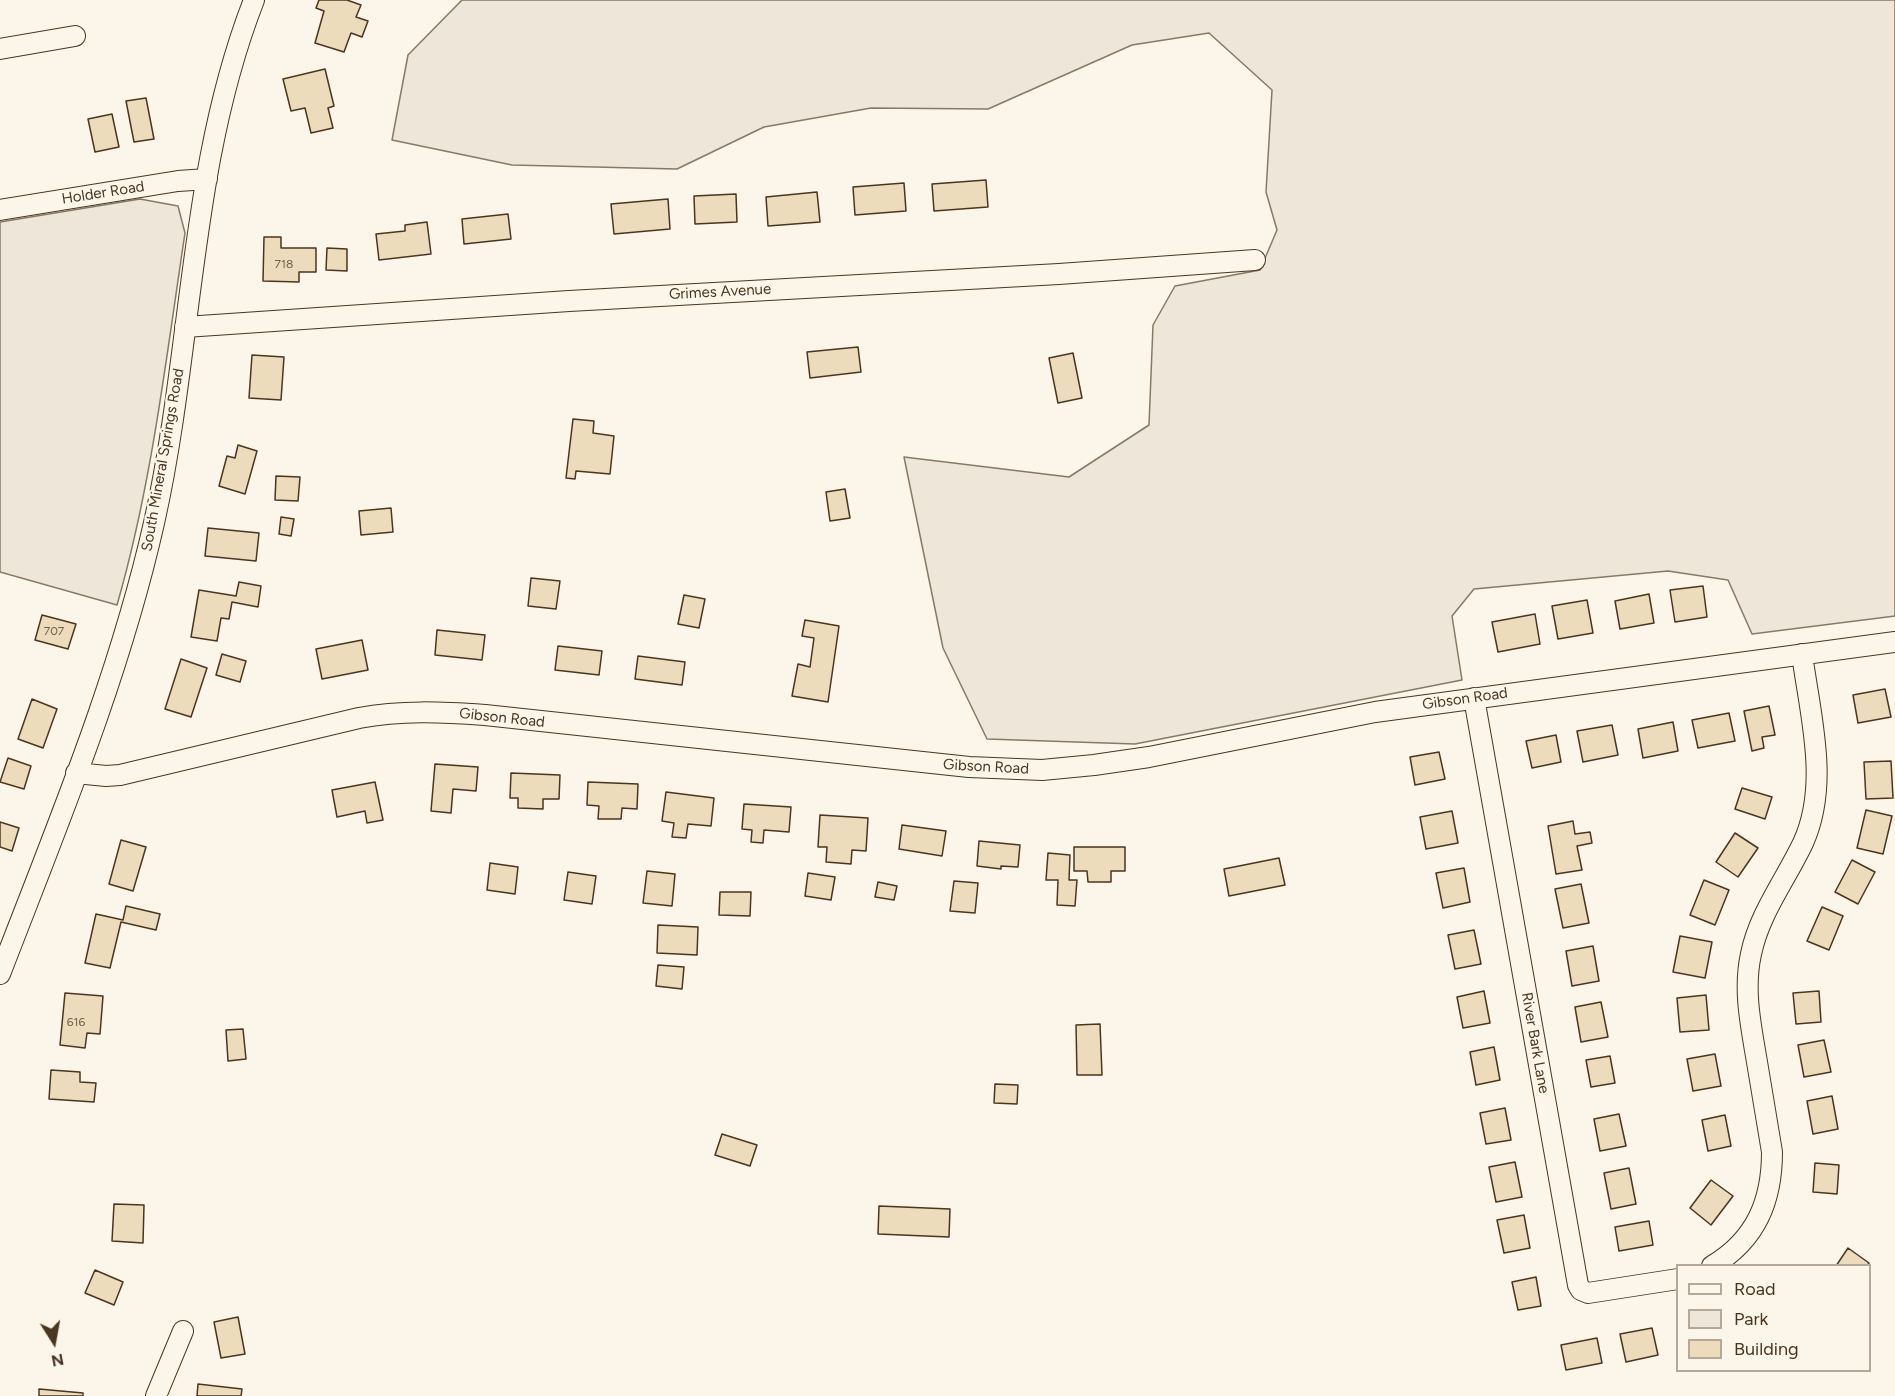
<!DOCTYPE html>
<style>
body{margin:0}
#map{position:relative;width:1895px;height:1396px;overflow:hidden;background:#fbf6e9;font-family:Figtree,sans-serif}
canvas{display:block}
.legend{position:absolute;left:1676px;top:1264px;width:195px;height:108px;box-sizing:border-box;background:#fbf6e9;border:2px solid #b4a999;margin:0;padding:8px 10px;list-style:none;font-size:18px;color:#4a3520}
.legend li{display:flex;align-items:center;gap:12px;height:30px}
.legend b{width:30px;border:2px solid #b4a999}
.north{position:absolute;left:24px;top:1312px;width:60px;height:60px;-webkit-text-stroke:4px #fbf6e9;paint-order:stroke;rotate:169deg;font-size:16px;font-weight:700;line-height:24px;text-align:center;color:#4a3520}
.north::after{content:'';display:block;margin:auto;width:21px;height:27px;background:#4a3520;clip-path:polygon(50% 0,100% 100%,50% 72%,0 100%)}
</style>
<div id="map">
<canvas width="1895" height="1396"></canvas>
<ul class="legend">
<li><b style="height:8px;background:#fbf6e9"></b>Road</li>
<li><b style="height:16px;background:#ede6d9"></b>Park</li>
<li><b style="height:16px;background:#ecdcbc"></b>Building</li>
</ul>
<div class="north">N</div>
</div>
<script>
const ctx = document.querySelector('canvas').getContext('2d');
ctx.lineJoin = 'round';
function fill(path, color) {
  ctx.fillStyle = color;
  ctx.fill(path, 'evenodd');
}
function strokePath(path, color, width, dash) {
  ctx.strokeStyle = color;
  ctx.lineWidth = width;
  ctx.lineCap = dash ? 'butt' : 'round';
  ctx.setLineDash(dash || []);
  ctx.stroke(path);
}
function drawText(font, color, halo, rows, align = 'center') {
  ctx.font = font + ' Figtree,sans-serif';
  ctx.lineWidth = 4.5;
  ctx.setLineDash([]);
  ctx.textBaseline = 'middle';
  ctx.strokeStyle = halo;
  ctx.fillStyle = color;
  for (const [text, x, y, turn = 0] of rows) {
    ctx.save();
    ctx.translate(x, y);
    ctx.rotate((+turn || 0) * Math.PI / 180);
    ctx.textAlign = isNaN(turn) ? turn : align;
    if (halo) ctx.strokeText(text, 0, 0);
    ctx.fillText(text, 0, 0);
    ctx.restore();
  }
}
const green = new Path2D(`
 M462 0H1895V616L1752 634 1728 580 1668 571 1474 589 1452 616 1462 680 1135 744 987 739 943 648 904 457 1069 477 1149 425 1153 325 1175 286 1260 270 1277 230 1266 192 1272 90 1209 33 1132 45 988 109 871 108 764 127 677 169 512 165 392 140 408 55Z
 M140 199 178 206 185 233C166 358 152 484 117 605L0 572V222Z`);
fill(green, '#ede6d9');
strokePath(green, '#887966', 1.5);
const building = new Path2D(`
 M319 0H347L361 5 356 17 368 21 362 37 351 33 344 52 315 43 324 11 316 8Z
 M325 69 334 106 328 108 333 128 311 133 305 108 291 111 283 79Z
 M146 98 154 139 134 142 126 101Z
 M112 114 119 147 95 152 88 119Z
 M986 180 988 207 934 211 932 184Z
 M904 183 906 211 855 215 853 187Z
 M817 192 820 222 768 226 766 197Z
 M736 194 737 222 695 224 694 196Z
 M668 199 670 229 614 234 611 204Z
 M508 214 511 239 464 244 462 219Z
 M427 222 431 254 379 260 376 234 405 231V225Z
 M264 237H281V248H316V272H299V282L263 281Z
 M327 248 347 249V271L326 270Z
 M858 347 861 372 810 378 807 352Z
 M1073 353 1082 398 1058 403 1049 358Z
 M252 355 284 357 281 400 249 398Z
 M573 419 594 421 593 433 614 436 610 474 576 471 575 479 566 478Z
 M238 445 257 451 245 494 219 486 227 456 235 458Z
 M276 476 300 477 298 501 275 500Z
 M845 489 850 518 830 521 826 492Z
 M391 508 393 532 361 535 359 511Z
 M281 517 294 519 291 536 279 534Z
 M208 528 259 533 256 561 205 556Z
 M531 578 560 581 556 609 528 606Z
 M239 582 261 586 258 607 232 602 229 619 221 618 217 641 191 637 199 590 236 596Z
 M1703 586 1707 617 1675 622 1670 590Z
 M1649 594 1654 623 1620 629 1615 601Z
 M684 595 705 599 699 628 678 624Z
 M1587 600 1593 633 1558 639 1552 606Z
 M1535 614 1540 644 1498 652 1492 622Z
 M42 615 76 624 68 649 35 640Z
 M805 620 839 626 828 702 792 696 798 664 810 667 814 638 802 636Z
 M437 630 485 635 482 660 435 655Z
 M362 640 368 670 322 679 316 649Z
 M558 646 602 651 599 675 555 670Z
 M222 654 246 661 240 682 216 675Z
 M638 656 685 662 682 685 635 679Z
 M181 659 207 668 191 717 165 709Z
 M1885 689 1891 717 1858 723 1853 695Z
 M32 699 57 709 43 748 18 739Z
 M1769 706 1775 735 1762 737 1764 748 1752 751 1744 711Z
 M1729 713 1735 741 1698 748 1692 720Z
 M1673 722 1678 751 1643 758 1638 729Z
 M1612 725 1618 755 1583 762 1577 731Z
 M1556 735 1561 762 1532 768 1526 741Z
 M1439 752 1445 779 1415 785 1410 757Z
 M8 758 31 766 24 789 0 782Z
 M1891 761 1893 798 1866 799 1864 762Z
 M435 764 478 767 476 791 453 789 451 813 431 811Z
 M511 773 560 775 559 799H543V809L518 808V798H510Z
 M375 782 383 820 367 823 365 811 337 817 332 790Z
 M588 782 638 784 637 809 622 808 621 819H598L599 806 587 805Z
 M1742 788 1772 797 1765 819 1735 809Z
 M666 792 714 798 711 826 688 824 686 838 672 837 674 823 662 821Z
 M744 804 791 807 789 832 764 830 763 843 751 842 752 830 742 829Z
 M1866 810 1892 816 1883 854 1857 848Z
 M1452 811 1458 843 1426 849 1420 817Z
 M820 815 868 818 866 851 852 850 851 864 826 862 827 847H818Z
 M1573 821 1575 834 1590 832 1592 843 1577 846 1582 870 1556 874 1548 826Z
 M0 822 19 828 12 851 0 847Z
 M902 825 946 831 942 856 899 849Z
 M1735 833 1758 848 1738 877 1716 862Z
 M121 840 146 847 133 891 109 884Z
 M979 841 1020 845 1018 867 1001 866V869L977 866Z
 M1074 847H1125V871H1111V882H1088L1087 871H1074Z
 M1048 853 1070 855 1069 880H1077L1075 906 1057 905 1058 880H1046Z
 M1279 858 1285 885 1229 896 1224 869Z
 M1852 860 1875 872 1858 904 1835 892Z
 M490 863 518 867 515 894 487 890Z
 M1464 868 1470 902 1443 908 1436 873Z
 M647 871 675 874 672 906 643 903Z
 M568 872 596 876 592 904 564 900Z
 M808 873 835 877 831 900 805 896Z
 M1704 880 1729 890 1715 925 1690 915Z
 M954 881 978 883 975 913 950 911Z
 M878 882 897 886 894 900 875 897Z
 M1581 884 1589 923 1563 928 1555 889Z
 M720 892H751L750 916 719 915Z
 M126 906 160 914 156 930 121 922 110 968 85 963 96 914 123 920Z
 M1822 907 1843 916 1829 950 1807 941Z
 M658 925 698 927 697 955 657 953Z
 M1474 930 1481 964 1455 969 1448 935Z
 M1680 936 1712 942 1705 978 1673 972Z
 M1593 946 1599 981 1572 986 1566 951Z
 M658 965 684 967 682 989 656 986Z
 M1484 991 1490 1023 1463 1028 1457 997Z
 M1819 991 1821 1022 1796 1024 1793 993Z
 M65 993 103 996 100 1034 87 1033 85 1048 60 1045Z
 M1706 995 1709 1030 1680 1032 1677 998Z
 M1601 1002 1608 1037 1581 1042 1575 1007Z
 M1100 1024 1102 1075H1077L1076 1025Z
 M243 1029 246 1059 228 1061 226 1030Z
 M1824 1040 1831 1072 1804 1077 1798 1045Z
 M1494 1047 1500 1080 1476 1085 1470 1052Z
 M1715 1054 1721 1086 1693 1091 1687 1059Z
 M1610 1056 1615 1083 1591 1087 1586 1060Z
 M51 1070 80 1072V1082L96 1083 94 1102 49 1099Z
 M995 1084 1018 1085 1017 1104 994 1103Z
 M1832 1096 1838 1129 1813 1134 1807 1101Z
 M1505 1108 1511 1140 1486 1144 1480 1113Z
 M1619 1114 1626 1146 1600 1151 1594 1119Z
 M1725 1115 1731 1146 1708 1151 1702 1120Z
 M722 1134 757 1145 750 1166 715 1155Z
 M1515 1162 1522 1197 1496 1202 1489 1167Z
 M1815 1163 1839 1165 1837 1194 1813 1192Z
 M1629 1168 1636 1204 1611 1209 1604 1173Z
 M1711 1180 1733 1196 1711 1225 1690 1208Z
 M114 1204 144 1205 143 1243 112 1241Z
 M879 1206 950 1209 949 1237 878 1234Z
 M1524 1215 1530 1248 1504 1253 1497 1220Z
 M1649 1221 1653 1245 1619 1251 1615 1227Z
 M1848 1248 1869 1263 1867 1266H1836Z
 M95 1270 123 1282 114 1305 85 1293Z
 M1536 1277 1541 1306 1518 1310 1512 1282Z
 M238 1317 245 1354 221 1358 214 1322Z
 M1652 1328 1658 1355 1626 1362 1620 1334Z
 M1597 1338 1602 1363 1566 1370 1561 1345Z
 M198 1384 242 1389 241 1396H197Z
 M39 1389 83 1393V1396H39Z`);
fill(building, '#ecdcbc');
strokePath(building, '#4a3520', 1.5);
const minor = new Path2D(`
 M0 49 75 36
 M0 210 178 181 207 179
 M185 327 569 301 1059 274 1255 260
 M1474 698 1578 1285 1581 1290 1588 1293 1678 1279
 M76 773 106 776 120 775 359 718C401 710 442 712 485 715L969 767 1042 770 1094 765 1149 757 1375 712 1895 642
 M0 974C57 826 119 678 154 523 193 350 189 166 254 0
 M1712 1266C1756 1240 1772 1201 1772 1152 1767 1122 1762 1092 1757 1062 1751 1026 1743 990 1751 954 1759 914 1786 879 1803 843 1830 784 1810 715 1802 654
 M156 1396 183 1331`);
strokePath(minor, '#4a3520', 22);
strokePath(minor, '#fbf6e9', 20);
drawText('12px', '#725f47', null, [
 ["718",284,264],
 ["707",54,631],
 ["616",76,1022]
]);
drawText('15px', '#4a3520', '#fbf6e9', [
 ["Holder Road",103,193,-9],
 ["Grimes Avenue",720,292,-3],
 ["South Mineral Springs Road",163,460,-80],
 ["Gibson Road",1465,699,-8],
 ["Gibson Road",502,718,6],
 ["Gibson Road",986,767,3],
 ["River Bark Lane",1535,1043,80]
]);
</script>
